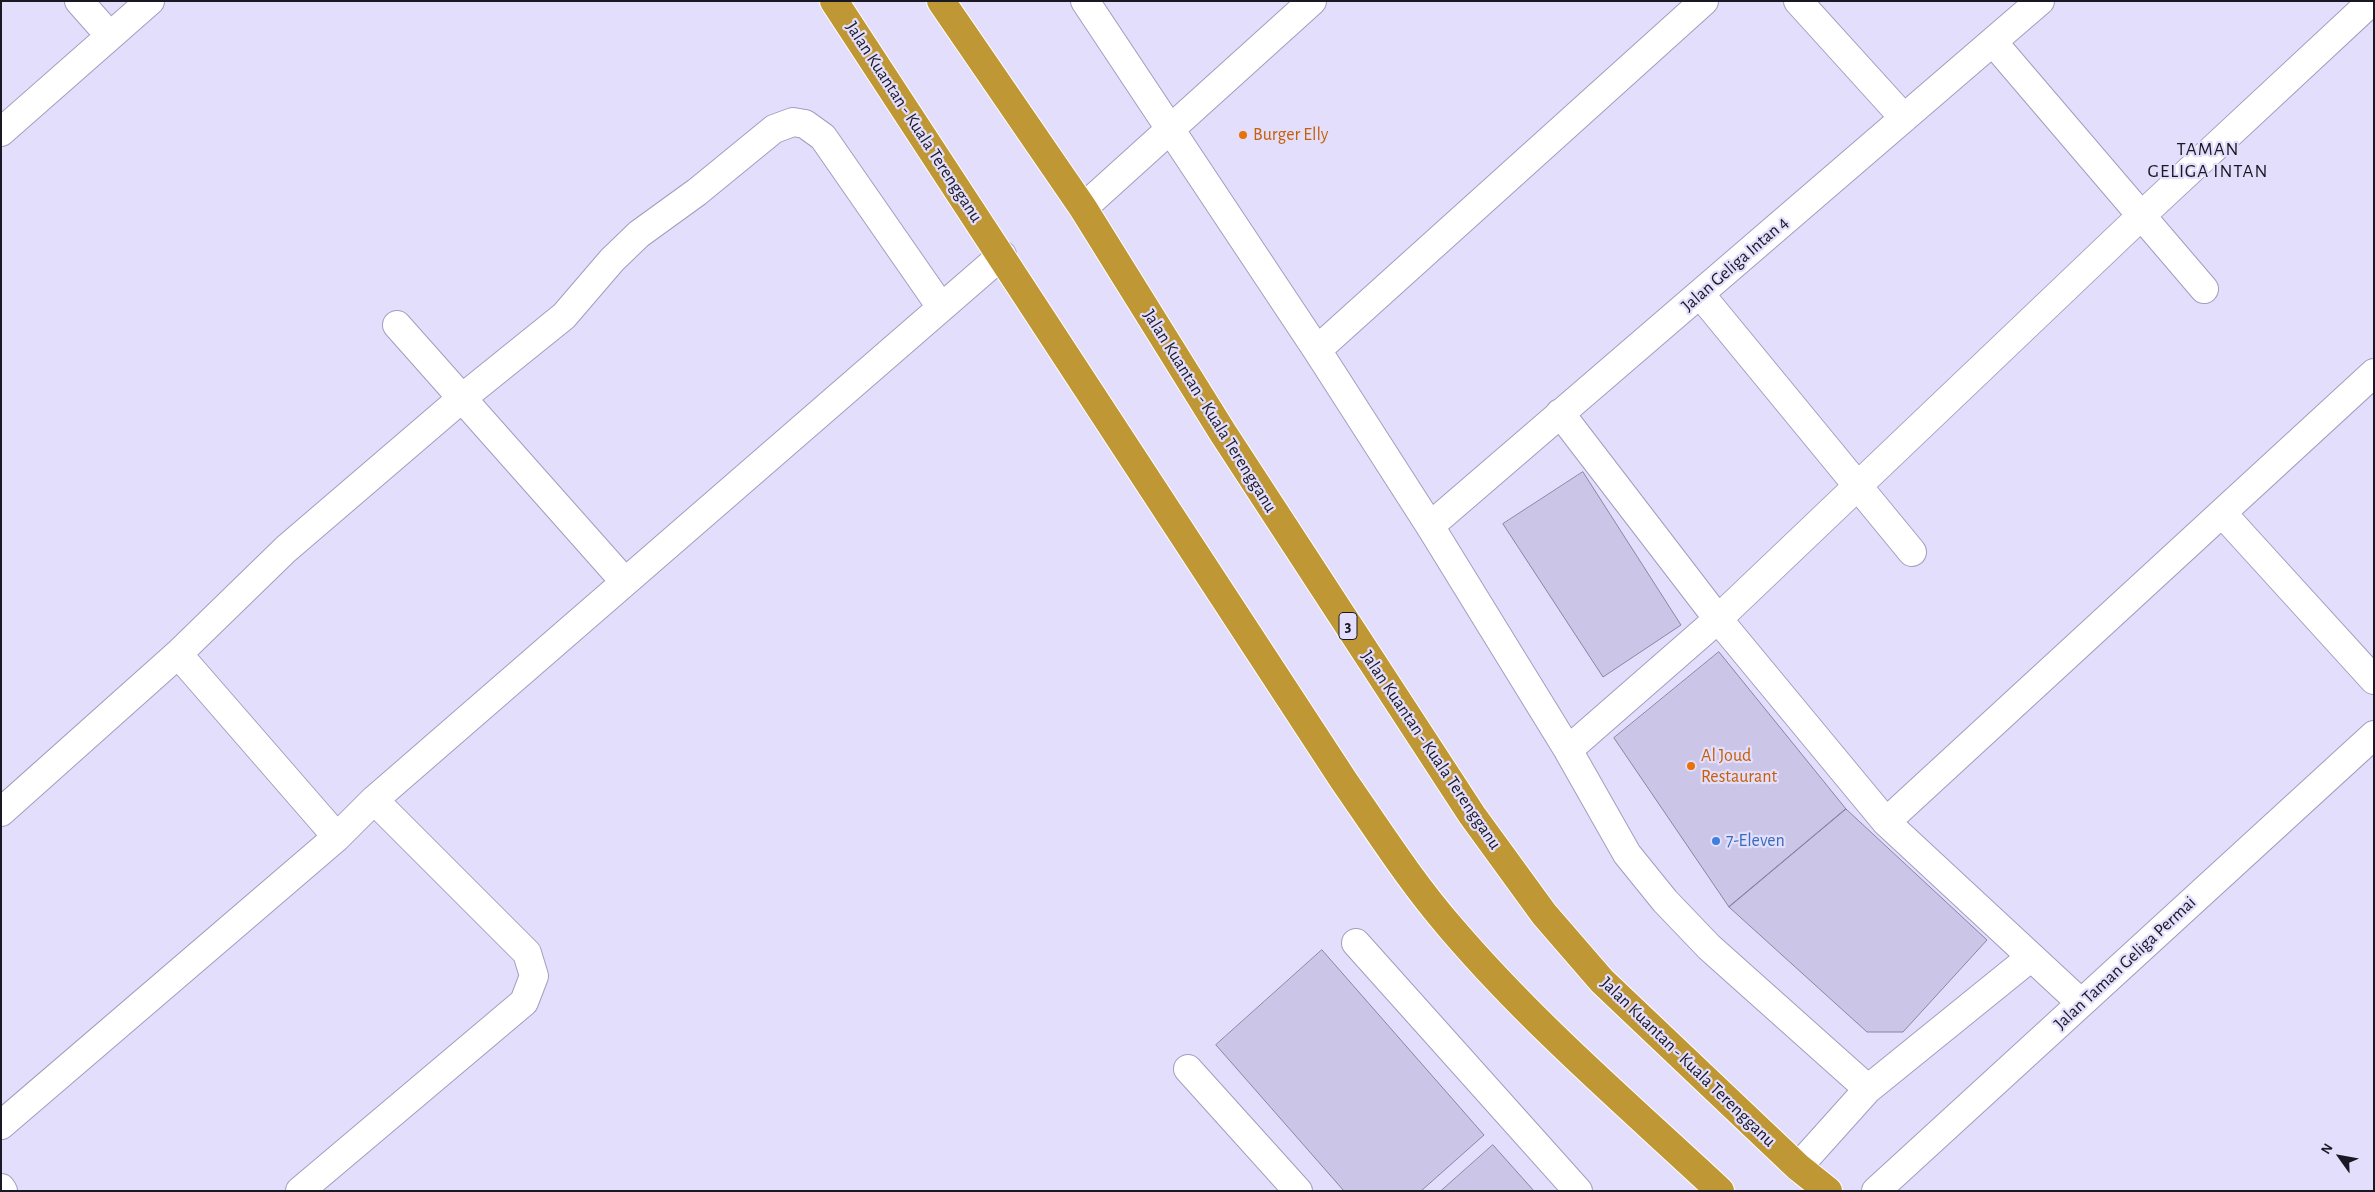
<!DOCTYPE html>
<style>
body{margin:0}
#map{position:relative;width:2375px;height:1192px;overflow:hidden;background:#e3defb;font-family:"Alegreya Sans",sans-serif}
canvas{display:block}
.frame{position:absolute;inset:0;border:2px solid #1a1824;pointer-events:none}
.north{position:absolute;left:2315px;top:1132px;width:50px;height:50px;-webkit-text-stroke:4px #e3defb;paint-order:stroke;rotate:302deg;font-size:14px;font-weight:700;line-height:20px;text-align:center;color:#1a1824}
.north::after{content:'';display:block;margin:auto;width:18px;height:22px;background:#1a1824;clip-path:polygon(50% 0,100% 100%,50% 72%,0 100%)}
</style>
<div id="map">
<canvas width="2375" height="1192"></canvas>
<div class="frame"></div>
<div class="north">N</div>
</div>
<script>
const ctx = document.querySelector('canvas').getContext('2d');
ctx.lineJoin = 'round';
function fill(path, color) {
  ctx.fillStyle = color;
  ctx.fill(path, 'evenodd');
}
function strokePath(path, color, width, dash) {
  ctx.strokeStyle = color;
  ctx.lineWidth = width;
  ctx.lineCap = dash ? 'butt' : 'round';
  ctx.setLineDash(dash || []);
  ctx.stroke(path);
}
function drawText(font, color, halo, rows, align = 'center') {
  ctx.font = font + ' "Alegreya Sans",sans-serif';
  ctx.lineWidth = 4.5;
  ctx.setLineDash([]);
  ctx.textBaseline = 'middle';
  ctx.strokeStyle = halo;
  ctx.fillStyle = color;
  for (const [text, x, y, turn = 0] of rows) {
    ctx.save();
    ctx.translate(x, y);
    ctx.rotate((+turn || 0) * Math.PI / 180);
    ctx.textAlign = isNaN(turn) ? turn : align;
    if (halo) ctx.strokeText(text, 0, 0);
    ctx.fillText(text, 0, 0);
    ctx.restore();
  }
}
const building = new Path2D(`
 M1583 472 1681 625 1603 677 1503 524Z
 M1719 652 1846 809 1729 907 1614 738Z
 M1846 809 1987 940 1903 1032H1867L1729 907Z
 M1322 950 1484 1135 1421 1191H1344L1216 1045Z
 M1493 1145 1534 1191H1441Z`);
fill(building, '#cbc5e7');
strokePath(building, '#8984a4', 1);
const minor = new Path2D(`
 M79 1 110 36
 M1085 1 1317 350 1430 526 1568 750 1627 854 1665 901 1709 947 1868 1089
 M1798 1 1904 118
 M1993 42 2204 289
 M1 132 150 1
 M1083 208 1312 1
 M1700 294 1912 552
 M397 325 625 582
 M1317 350 1704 1
 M1560 413 1718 619 1886 822 2081 1003
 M2222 513 2374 680
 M1430 526 2040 1
 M178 654 337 837
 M1568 750 1718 619 2141 216 2372 1
 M1 812 178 654 286 549 461 399 564 316 612 260 639 234 697 192 774 129 793 122 805 124 823 137 941 307
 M1886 822 2374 373
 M1356 943 1578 1191
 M1188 1069 1298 1191
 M1 1125 337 837 374 800 1002 255
 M1798 1167 1868 1089 2031 957
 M1 1188 3 1191
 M300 1191 524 1002 534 976 527 953 374 800
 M1876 1191 2374 735`);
const highway = new Path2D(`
 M834 1 1344 781C1378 830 1411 882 1451 928 1532 1023 1629 1106 1720 1191
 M941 1 1083 208 1223 433 1472 815 1544 914 1602 981 1798 1167 1828 1191`);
strokePath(minor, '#a39dbf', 30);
strokePath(highway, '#fff', 30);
strokePath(minor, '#fff', 28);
strokePath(highway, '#c09735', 28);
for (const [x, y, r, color] of [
 [1243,135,5,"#e8710a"],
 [1691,766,5,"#e8710a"],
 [1716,841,5,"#3f7fe0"]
]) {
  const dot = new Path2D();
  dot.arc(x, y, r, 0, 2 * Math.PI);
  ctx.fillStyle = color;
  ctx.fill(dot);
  strokePath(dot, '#e3defb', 2);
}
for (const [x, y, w] of [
 [1348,626,18]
]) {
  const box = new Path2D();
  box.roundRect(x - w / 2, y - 13.5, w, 27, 4);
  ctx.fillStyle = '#e3defb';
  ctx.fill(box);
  strokePath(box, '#1a1824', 1);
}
drawText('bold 16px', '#1a1824', null, [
 ["3",1348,626]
]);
drawText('18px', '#1a1824', '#e3defb', [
 ["Jalan Kuantan - Kuala Terengganu",914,122,57],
 ["Jalan Geliga Intan 4",1735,264,-41],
 ["Jalan Kuantan - Kuala Terengganu",1210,411,58],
 ["Jalan Kuantan - Kuala Terengganu",1431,750,56],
 ["Jalan Taman Geliga Permai",2125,963,-43],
 ["Jalan Kuantan - Kuala Terengganu",1688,1062,44]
]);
drawText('18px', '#c56008', '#e3defb', [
 ["Burger Elly",1253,135],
 ["Al Joud",1701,756],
 ["Restaurant",1701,777]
], 'left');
drawText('18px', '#366cbe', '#e3defb', [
 ["7-Eleven",1726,841]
], 'left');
ctx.letterSpacing = '1px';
drawText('19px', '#1a1824', '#e3defb', [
 ["TAMAN",2208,149],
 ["GELIGA INTAN",2208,171]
]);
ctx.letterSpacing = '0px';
</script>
